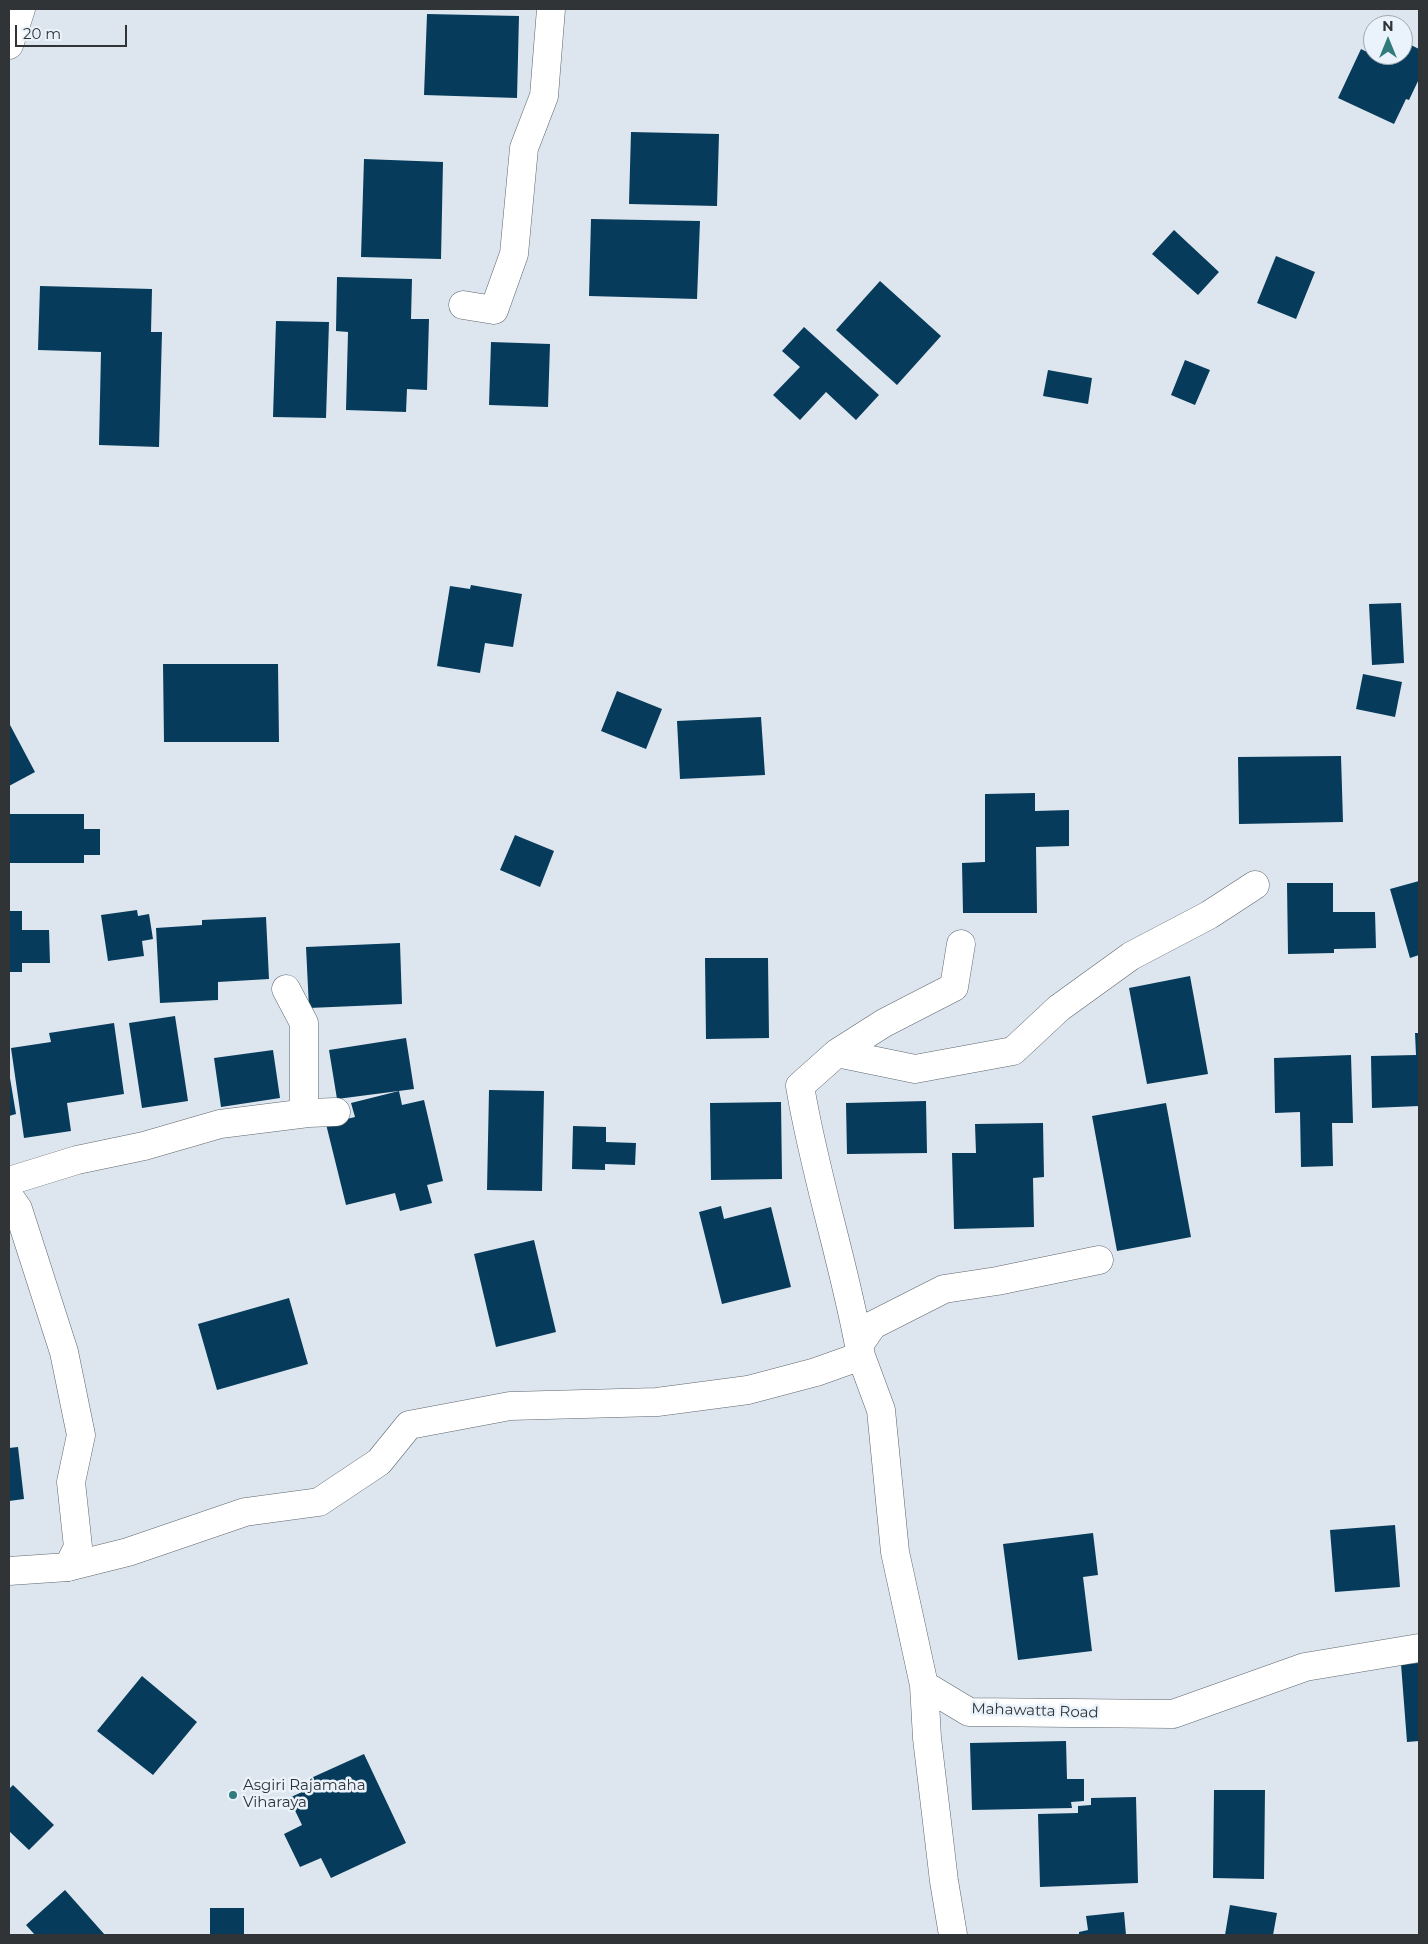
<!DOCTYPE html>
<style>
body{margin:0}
#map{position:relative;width:1428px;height:1944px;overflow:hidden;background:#dde6ee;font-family:Montserrat,sans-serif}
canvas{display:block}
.frame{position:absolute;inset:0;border:10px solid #313437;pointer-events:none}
.north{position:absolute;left:1363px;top:15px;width:50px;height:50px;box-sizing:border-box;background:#eaf3fb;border:1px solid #a0a7ad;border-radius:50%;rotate:0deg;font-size:14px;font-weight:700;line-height:20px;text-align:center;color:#313437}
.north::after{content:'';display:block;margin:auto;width:18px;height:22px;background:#327b7d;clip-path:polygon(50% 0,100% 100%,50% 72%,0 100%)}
.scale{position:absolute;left:15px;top:25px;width:112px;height:22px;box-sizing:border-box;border:2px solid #313437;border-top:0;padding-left:6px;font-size:15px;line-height:18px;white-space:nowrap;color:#313437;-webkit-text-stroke:4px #eaf3fb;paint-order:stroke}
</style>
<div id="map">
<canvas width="1428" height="1944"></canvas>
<div class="frame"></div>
<div class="north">N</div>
<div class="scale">20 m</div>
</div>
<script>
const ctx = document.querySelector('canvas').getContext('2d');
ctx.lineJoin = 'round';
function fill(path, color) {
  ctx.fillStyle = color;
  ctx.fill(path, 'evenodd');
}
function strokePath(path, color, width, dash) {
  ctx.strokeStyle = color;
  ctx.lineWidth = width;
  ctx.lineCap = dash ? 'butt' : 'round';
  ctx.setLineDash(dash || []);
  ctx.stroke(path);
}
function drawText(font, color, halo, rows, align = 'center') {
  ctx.font = font + ' Montserrat,sans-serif';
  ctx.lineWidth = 5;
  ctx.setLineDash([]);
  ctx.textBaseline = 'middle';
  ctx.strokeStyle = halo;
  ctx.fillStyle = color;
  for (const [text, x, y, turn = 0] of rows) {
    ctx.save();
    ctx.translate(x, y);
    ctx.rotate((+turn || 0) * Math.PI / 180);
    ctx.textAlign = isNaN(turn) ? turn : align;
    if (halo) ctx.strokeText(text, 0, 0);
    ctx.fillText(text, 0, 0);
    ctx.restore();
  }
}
fill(new Path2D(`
 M427 14 519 16 517 98 424 95Z
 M1403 35 1409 38 1407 43 1419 49V79L1409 100 1406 99 1394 124 1338 98 1361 49 1373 55H1403Z
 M631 132 719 134 717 206 629 204Z
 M364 159 443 162 441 259 361 257Z
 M591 219 700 221 697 299 589 296Z
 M1174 230 1219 272 1198 295 1152 254Z
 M1276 256 1315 272 1296 319 1257 303Z
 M337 277 412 279 411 319H429L427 390 407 389 406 412 346 410 348 332 336 331Z
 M880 281 941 336 897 385 836 330Z
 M40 286 152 289 151 332H162L159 447 99 445 101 352 38 350Z
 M276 321 329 322 326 418 273 417Z
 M804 327 879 395 856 420 826 392 800 420 773 395 800 367 782 351Z
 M491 342 550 344 548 407 489 405Z
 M1185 360 1210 370 1195 405 1171 395Z
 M1048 370 1092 378 1088 404 1043 396Z
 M471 585 522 594 513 647 485 643 480 673 437 666 450 586 470 589Z
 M1401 603 1404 663 1372 665 1369 604Z
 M163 664H278L279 742H164Z
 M1363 674 1402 682 1395 717 1356 709Z
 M617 691 662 709 646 749 601 731Z
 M761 717 765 775 680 779 677 721Z
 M9 723 35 772 9 786Z
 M1341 756 1343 822 1239 824 1238 757Z
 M1035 793V811L1069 810V846L1036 847 1037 913H963L962 863 985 862V794Z
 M10 814H84V829H100V855H84V863H10Z
 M515 835 554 851 540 887 500 870Z
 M1419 881V955L1410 958 1390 889Z
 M1287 883H1333V912H1375L1376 948 1334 949V953L1288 954Z
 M137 910 138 916 149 914 153 939 142 941 144 956 108 961 101 915Z
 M9 911H22V930H49L50 963H22V972H9Z
 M266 917 269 979 218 982V1000L160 1003 156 928 202 925V920Z
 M400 943 402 1004 309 1008 306 947Z
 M705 958H768L769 1038 706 1039Z
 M1190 976 1208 1074 1147 1084 1129 988Z
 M175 1016 188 1101 142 1108 129 1023Z
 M114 1023 124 1094 67 1103 71 1131 24 1138 11 1048 51 1042 49 1033Z
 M1415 1033H1419V1106L1372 1108 1371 1056 1416 1055Z
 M406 1038 414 1089 337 1099 329 1050Z
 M273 1050 280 1098 221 1107 214 1058Z
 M1351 1055 1353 1123H1332L1333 1166 1301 1167 1300 1112 1275 1113 1274 1058Z
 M9 1072 16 1114 9 1116Z
 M489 1090 544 1091 542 1191 487 1190Z
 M399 1091 402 1105 424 1100 443 1181 427 1185 432 1203 400 1211 395 1193 346 1205 326 1124 355 1117 351 1103Z
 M926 1101 927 1153 847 1154 846 1103Z
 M781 1102 782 1179 711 1180 710 1103Z
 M1166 1103 1191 1237 1117 1251 1092 1116Z
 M1043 1123 1044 1177 1033 1178 1034 1227 954 1229 952 1153H976L975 1124Z
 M573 1126 606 1127V1142L636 1143 635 1165 605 1164V1170L572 1169Z
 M721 1206 724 1219 771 1207 791 1287 722 1304 699 1212Z
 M534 1240 556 1332 496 1347 474 1254Z
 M289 1298 308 1364 217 1390 198 1324Z
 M18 1447 24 1499 9 1501V1448Z
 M1395 1525 1400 1587 1335 1592 1330 1530Z
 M1093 1533 1098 1575 1083 1577 1092 1651 1018 1660 1003 1544Z
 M1419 1663V1741L1407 1742 1401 1664Z
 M142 1676 197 1722 153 1775 97 1731Z
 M1066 1741 1067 1779H1084V1801L1071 1802 1072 1808 972 1810 970 1743Z
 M364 1754 406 1843 331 1878 321 1858 300 1867 284 1834 302 1825 289 1798 315 1786 311 1778Z
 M13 1785 54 1825 29 1850 9 1831V1789Z
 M1214 1790H1265L1264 1879 1213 1878Z
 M1136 1797 1138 1883 1040 1887 1038 1814 1078 1813V1806L1091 1805V1798Z
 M65 1890 105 1935H35L26 1925Z
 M1230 1905 1277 1913 1273 1935H1225Z
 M210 1908H244V1935H210Z
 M1124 1912 1126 1935H1079V1932L1088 1930 1086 1916Z`), '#063b5b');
const minor = new Path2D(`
 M463 305 494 310 514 254 524 148 544 96 551 9
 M286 989 304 1023V1101L300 1114
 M837 1053 915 1069 1013 1051 1059 1008 1131 956 1209 915 1255 885
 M9 1181 77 1160 144 1146 220 1124 308 1113 336 1112
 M859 1345 873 1325 944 1289 997 1281 1099 1260
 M861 1356 881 1410 895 1552 924 1685 969 1712 1173 1714 1305 1667 1419 1648
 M68 1567 128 1552 245 1512 319 1502 379 1462 409 1425 510 1406 657 1402 748 1390 816 1372 861 1356C845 1265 815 1177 800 1086L837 1053 884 1023 954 987 961 944
 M924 1685 927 1738 944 1881 953 1935`);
const tertiary = new Path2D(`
 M9 45 21 9
 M9 1196 18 1209 64 1352 81 1435 71 1482 78 1547 68 1567 9 1571`);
strokePath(minor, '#5e666d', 29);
strokePath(tertiary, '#5e666d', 29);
strokePath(minor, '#fff', 28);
strokePath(tertiary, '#fff', 28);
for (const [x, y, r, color] of [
 [233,1795,5,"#327b7d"]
]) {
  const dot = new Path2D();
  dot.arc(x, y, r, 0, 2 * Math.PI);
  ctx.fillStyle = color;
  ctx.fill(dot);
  strokePath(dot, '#eaf3fb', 2);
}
drawText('15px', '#313437', '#eaf3fb', [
 ["Mahawatta Road",1035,1711,2]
]);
drawText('15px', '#313437', '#eaf3fb', [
 ["Asgiri Rajamaha",243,1786],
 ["Viharaya",243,1803]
], 'left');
</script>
